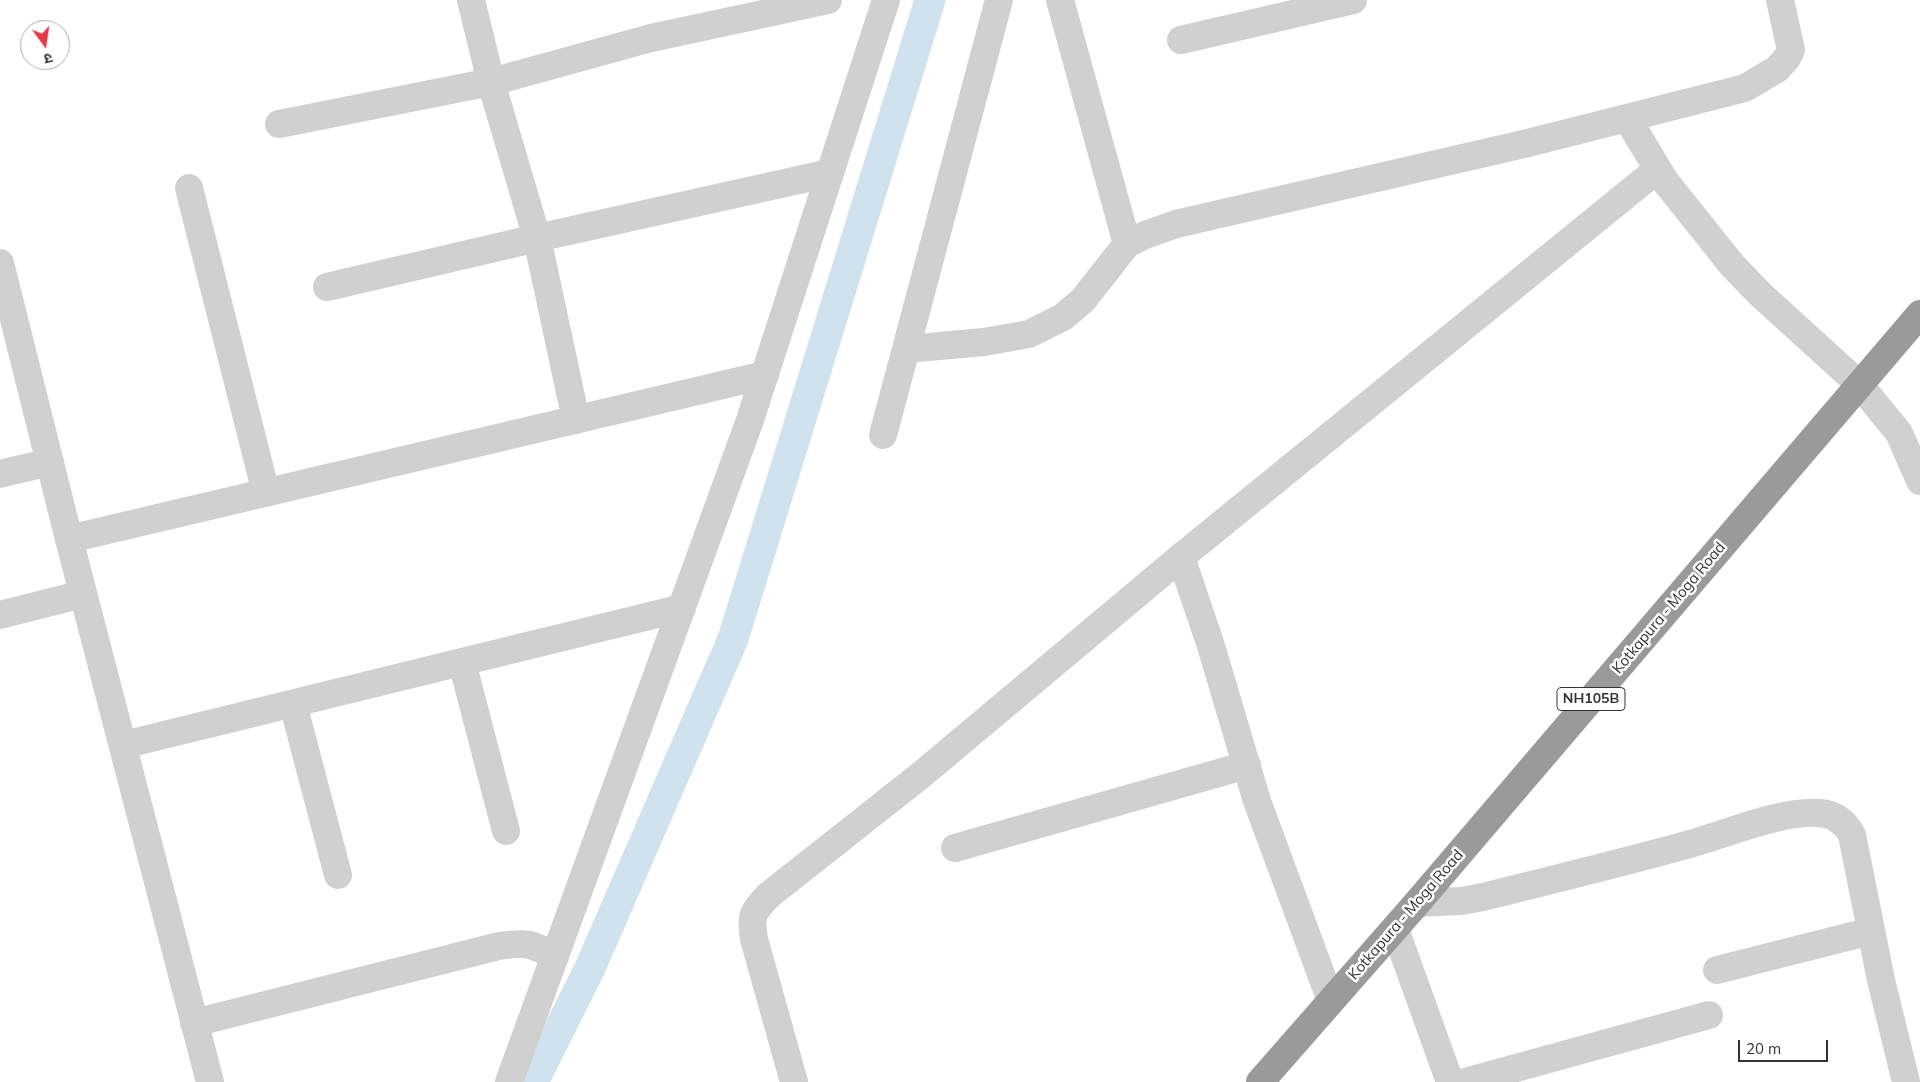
<!DOCTYPE html>
<meta charset="utf-8">
<style>
body{margin:0}
#map{position:relative;width:1920px;height:1082px;overflow:hidden;background:#fff;font-family:Mulish,"Noto Sans Devanagari",sans-serif}
canvas{display:block}
.north{position:absolute;left:20px;top:20px;width:50px;height:50px;box-sizing:border-box;background:#fff;border:1px solid #adadad;border-radius:50%;rotate:166deg;font-size:14px;font-weight:700;line-height:20px;text-align:center;color:#333}
.north::after{content:'';display:block;margin:auto;width:18px;height:22px;background:#e63946;clip-path:polygon(50% 0,100% 100%,50% 72%,0 100%)}
.scale{position:absolute;left:1738px;top:1040px;width:90px;height:22px;box-sizing:border-box;border:2px solid #333;border-top:0;padding-left:6px;font-size:15px;line-height:18px;white-space:nowrap;color:#333;-webkit-text-stroke:4px #fff;paint-order:stroke}
</style>
<div id="map">
<canvas width="1920" height="1082"></canvas>
<div class="north">उ</div>
<div class="scale">20 m</div>
</div>
<script>
const ctx = document.querySelector('canvas').getContext('2d');
ctx.lineJoin = 'round';
function strokePath(path, color, width, dash) {
  ctx.strokeStyle = color;
  ctx.lineWidth = width;
  ctx.lineCap = dash ? 'butt' : 'round';
  ctx.setLineDash(dash || []);
  ctx.stroke(path);
}
function drawText(font, color, halo, rows, align = 'center') {
  ctx.font = font + ' Mulish,sans-serif';
  ctx.lineWidth = 5;
  ctx.setLineDash([]);
  ctx.textBaseline = 'middle';
  ctx.strokeStyle = halo;
  ctx.fillStyle = color;
  for (const [text, x, y, turn = 0] of rows) {
    ctx.save();
    ctx.translate(x, y);
    ctx.rotate((+turn || 0) * Math.PI / 180);
    ctx.textAlign = isNaN(turn) ? turn : align;
    if (halo) ctx.strokeText(text, 0, 0);
    ctx.fillText(text, 0, 0);
    ctx.restore();
  }
}
strokePath(new Path2D(`
 M533 1082 590 968 733 639 930 0`), '#cfe2ee', 31);
strokePath(new Path2D(`
 M471 0 491 82 537 238 576 420
 M1060 0 1127 244
 M1181 40 1353 0
 M1627 118 1665 181 1732 265 1760 294 1859 384 1899 433 1920 481
 M279 124 491 82 651 38 828 0
 M189 188 266 493
 M0 263 69 539 210 1082
 M327 287 537 238 830 173
 M906 349 984 342 1029 334 1063 317 1083 300 1127 244 1145 235 1176 224 1528 143 1745 88 1777 69 1787 58 1791 50 1780 0
 M883 435 999 0
 M0 474 50 462
 M69 539 765 375
 M1181 557 1211 646 1257 801 1331 1001
 M0 615 83 594
 M462 662 506 831
 M293 704 338 875
 M123 745 682 608
 M955 848 1247 765
 M1417 903 1461 901 1483 897C1552 880 1621 863 1690 844 1726 834 1783 810 1819 813 1835 814 1845 822 1852 835L1881 980 1906 1082
 M1395 929 1450 1082
 M1717 970 1871 931
 M194 1023 499 946C527 942 532 943 555 957
 M509 1082 750 420 886 0
 M794 1082 754 939C750 916 753 911 769 895L921 775 1181 557 1658 169
 M1465 1082 1709 1015`), '#d0d0d0', 28);
strokePath(new Path2D(`
 M1260 1082 1417 903 1920 314`), '#9a9a9a', 28);
for (const [x, y, w] of [
 [1591,699,68]
]) {
  const box = new Path2D();
  box.roundRect(x - w / 2, y - 11.5, w, 23, 4);
  ctx.fillStyle = '#fff';
  ctx.fill(box);
  strokePath(box, '#333', 1);
}
drawText('bold 14px', '#333', null, [
 ["NH105B",1591,699]
]);
drawText('15px', '#333', '#fff', [
 ["Kotkapura - Moga Road",1669,608,-50],
 ["Kotkapura - Moga Road",1406,915,-49]
]);
</script>
